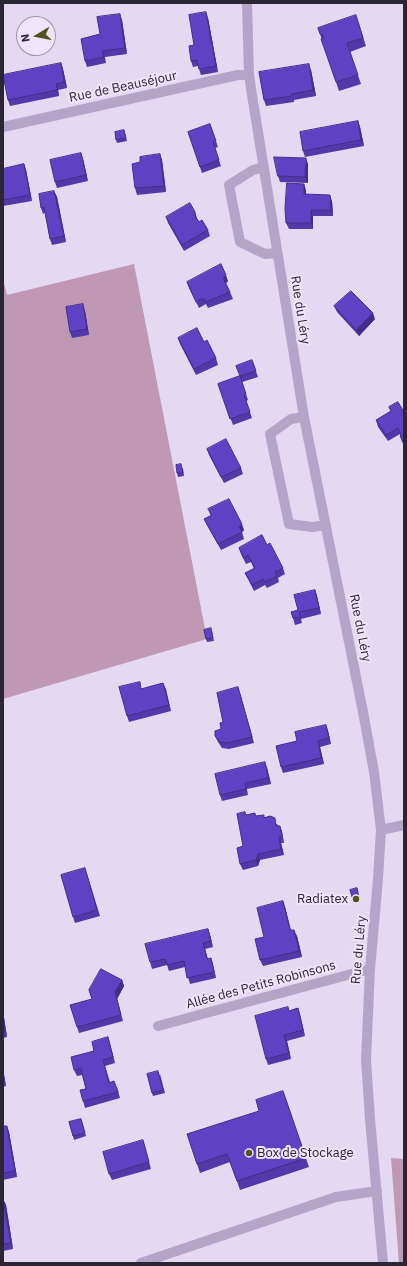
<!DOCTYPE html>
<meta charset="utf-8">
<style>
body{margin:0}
#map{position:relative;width:407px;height:1266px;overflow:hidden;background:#e5d8f1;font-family:"IBM Plex Sans",sans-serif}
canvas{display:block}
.frame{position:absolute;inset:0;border:4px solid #2a2634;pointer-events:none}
.north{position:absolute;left:16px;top:16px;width:40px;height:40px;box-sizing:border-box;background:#efe4f9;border:1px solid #a098aa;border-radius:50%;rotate:260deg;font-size:11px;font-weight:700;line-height:16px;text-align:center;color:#2a2634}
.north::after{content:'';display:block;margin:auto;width:14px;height:18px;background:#52541c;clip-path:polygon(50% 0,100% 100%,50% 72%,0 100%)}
</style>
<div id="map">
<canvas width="407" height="1266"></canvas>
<div class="frame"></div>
<div class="north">N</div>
</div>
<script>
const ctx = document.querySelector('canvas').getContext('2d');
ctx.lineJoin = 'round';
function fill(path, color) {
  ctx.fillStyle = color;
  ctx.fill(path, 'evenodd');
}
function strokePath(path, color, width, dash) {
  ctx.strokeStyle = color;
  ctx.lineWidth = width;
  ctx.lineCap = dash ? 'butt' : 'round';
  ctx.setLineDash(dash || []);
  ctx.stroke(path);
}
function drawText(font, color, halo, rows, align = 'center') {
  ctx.font = font + ' "IBM Plex Sans",sans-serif';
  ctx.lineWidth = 4;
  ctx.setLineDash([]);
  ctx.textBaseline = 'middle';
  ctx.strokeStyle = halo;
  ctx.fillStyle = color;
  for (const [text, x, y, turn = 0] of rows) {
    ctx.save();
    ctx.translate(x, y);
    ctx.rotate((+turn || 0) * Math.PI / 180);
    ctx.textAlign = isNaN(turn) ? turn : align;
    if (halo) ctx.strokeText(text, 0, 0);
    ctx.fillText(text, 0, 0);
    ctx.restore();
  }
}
fill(new Path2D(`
 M134 264 207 639 3 699V279L7 295Z
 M391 1158 404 1159V1263H399Z`), '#bf99b3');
strokePath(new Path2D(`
 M247 3 249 75 252 95 304 417 363 712 374 772 381 830 378 879 370 969 366 1060 370 1119 383 1263
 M3 127 238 75H249
 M264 167 253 170 229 185 240 242 265 254 277 253
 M304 417 291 419 270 434 289 524 313 527 326 525
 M381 830 404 825
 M158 1026 370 969
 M141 1263 336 1197 377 1191`), '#b4a5c8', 10);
fill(new Path2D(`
 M208 18 218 72 201 75 198 66 193 67 191 61 194 45Z
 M122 20 127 54 105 57 106 63 87 67 85 61 100 34Z
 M359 24 366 46 350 52 361 84 339 91 318 28Z
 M61 63 63 69 67 88 58 90 59 96 10 106 8 100Z
 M311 70 316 96 294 100V102L266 106 264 100Z
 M358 121 360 127 364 146 305 157 303 151Z
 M210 124 218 147 215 148 221 166 202 173 188 132Z
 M124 130 127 141 117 143 116 140Z
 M81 153 83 159 88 181 57 188 55 182Z
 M160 154 162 160 166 192 137 195 135 188 140 162Z
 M24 164 26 170 32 201 3 206V169Z
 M308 164V183L280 182 278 176Z
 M306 190V194L332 201 333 216H313V229H289L286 223Z
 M54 191 57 197 66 242 52 245 50 239 45 213 43 214 41 208Z
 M166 217 197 218V219L199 222 208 230 210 236 184 251 168 223Z
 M228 281 226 283 230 292 233 299 208 308 206 304 199 308 189 288 187 282Z
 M334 306 375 319 359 336 337 312Z
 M85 311 89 335 72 338 70 332Z
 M178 338 204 342 216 358 218 365 196 375 180 344Z
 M252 360 258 377 242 382 248 400 246 401 252 418 233 425 218 384 240 376Z
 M404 412V445L402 442 400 436 401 435 400 434 388 441 378 427 376 420Z
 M207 449 241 468 243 474 224 483 209 455Z
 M183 468 184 476 178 477 177 473Z
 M208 509 244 530 242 532 244 539 221 550 207 525 204 519 211 516Z
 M267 545 283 568 285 574 278 578 279 582 267 588 265 585 254 591 245 573 254 569 251 562 246 564 241 554 239 548Z
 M315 590 317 596 321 614 301 619 302 623 295 625 293 618 298 610Z
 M212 632 214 641 207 642 206 639Z
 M163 683 171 711 129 722 127 716 142 689Z
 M238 687 254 743 229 749 222 748 218 742 215 736 221 729Z
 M326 725 328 731 331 744 320 747 324 764 283 773 281 767 297 741Z
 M267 768 271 784 247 789 248 795 222 801 220 795Z
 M255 813 256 816 265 817 278 825V826H280L282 832 284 843H281L284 855 260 860 258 866 243 870 240 864 243 846 246 815Z
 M87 874 100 916 75 923 73 917Z
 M357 888 360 901 354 903 353 900Z
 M285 907 291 930 297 936 302 957 263 966 260 960Z
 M208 929 210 935 213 947 205 949 208 959 211 958 216 978 190 984 185 967 169 971 167 965 152 969 150 962Z
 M122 980 124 986 117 999 123 1021 79 1033 77 1027 92 999Z
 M298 1008 305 1036 287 1041 291 1059 268 1065 266 1059 289 1011Z
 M3 1011 7 1037 3 1038Z
 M108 1037 115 1063 105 1066 110 1082 117 1087 120 1098 85 1108 83 1101 86 1089 82 1075 77 1076 74 1070Z
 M3 1069 6 1086 3 1087Z
 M160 1074 165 1093 153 1096 152 1093Z
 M283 1091 309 1167 240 1190 230 1162 200 1173 197 1164Z
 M81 1119 86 1136 74 1140 69 1122Z
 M3 1126 9 1132 17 1177 3 1180Z
 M143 1140 151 1169 112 1180 109 1174Z
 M3 1199 6 1205 13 1249 3 1251Z`), '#5239a9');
fill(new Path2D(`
 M206 12 208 18 218 72 216 66Z
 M120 14 122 20 127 54 125 48Z
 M61 63 63 69 67 88 64 82Z
 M309 64 311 70 316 96 313 90Z
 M56 84 58 90 59 96 57 90Z
 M358 121 360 127 364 146 361 140Z
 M81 153 83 159 88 181 86 175Z
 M160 154 162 160 166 192 164 186Z
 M306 158 308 164V183L305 177Z
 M24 164 26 170 32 201 30 195Z
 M304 184 306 190V201L304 194Z
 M54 191 57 197 66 242 64 236Z
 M330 195 332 201 333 216 331 210Z
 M311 210 313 216V229L311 223Z
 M195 212 197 218V222L195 216Z
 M226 275 228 281 225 284 223 278Z
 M83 304 85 311 89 335 87 329Z
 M373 313 375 319 359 336 356 330Z
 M242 524 244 530 241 533 239 526Z
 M315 590 317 596 321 614 319 608Z
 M163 683 166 689 171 711 169 705Z
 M238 687 240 693 254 743 252 737Z
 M326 725 328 731 331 744 329 738Z
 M318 741 320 747 324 764 321 758Z
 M265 762 267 768 271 784 268 778Z
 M280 826 282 832 284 843 282 837Z
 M279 837 281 843 284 855 281 849Z
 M258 854 260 860 258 866 256 860Z
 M283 901 285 907 292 937 290 930Z
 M208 929 210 935 213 947 211 941Z
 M294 930 297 936 302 957 299 951Z
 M203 943 205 949 209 965 207 959Z
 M211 958 213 964 216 978 214 972Z
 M122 980 124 986 117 999 123 1021 115 992Z
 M298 1008 300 1014 305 1036 303 1030Z
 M3 1011 7 1037 5 1031 3 1019Z
 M284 1035 287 1041 291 1059 289 1053Z
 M108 1037 110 1044 115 1063 113 1057Z
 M3 1069 6 1086 3 1076Z
 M7 1126 9 1132 17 1177 15 1171Z
 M3 1199 6 1205 13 1249 11 1243Z`), '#422e89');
const building = new Path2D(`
 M206 12 216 66 199 69 197 60 191 61 189 46 194 45 189 15Z
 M120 14 125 48 102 51 104 57 85 61 81 39 100 34 97 17Z
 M356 15 363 38 347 43 358 75 336 82 321 39 324 38 322 34H320L318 28Z
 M61 63 64 82 56 84 57 90 8 100 3 75Z
 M309 64 313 90 292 94V96L264 100 259 72Z
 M358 121 361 140 303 151 300 132Z
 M210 124 216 141 213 142 219 160 200 167 188 132Z
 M124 130 126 138 116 140 115 132Z
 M81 153 86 175 55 182 50 160Z
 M160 154 164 186 135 188 132 164 140 162V157Z
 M274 157 306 158 305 177 278 176Z
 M24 164 30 195 3 200V169Z
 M287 183 304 184V194L330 195 331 210H311V223H286L285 209Z
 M54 191 64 236 50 239 44 207 41 208 39 194Z
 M190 203 195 212V216L199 222 202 220 208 230 182 245 166 217Z
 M221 264 226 275 223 278 230 292 206 302 203 298 196 302 187 282Z
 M351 291 373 313 356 330 334 306Z
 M83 304 87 329 70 332 66 307Z
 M197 328 204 342 207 340 216 358 194 369 178 338Z
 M252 360 256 371 240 376 236 366Z
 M240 376 246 394 244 395 250 412 230 419 218 384Z
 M398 402 404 412V443L400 436 401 435 398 428 386 435 376 420 391 411 389 407Z
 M226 439 241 468 221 477 207 449Z
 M181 464 183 473H177L176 465Z
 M229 499 242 524 239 526 242 532 218 544 204 519 212 515 208 509Z
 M262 535 267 545 270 543 283 568 275 572 277 576 265 582 263 579 252 585 245 573 255 568 248 555 244 558 239 548Z
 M315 590 319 608 299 612 300 617 293 618 291 612 298 610 294 595Z
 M211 628 213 638 206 639 204 630Z
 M140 682 141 689 163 683 169 705 127 716 119 687Z
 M238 687 252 737 227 743 220 742 215 736V731L221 729 220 723 223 722 217 693Z
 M326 725 329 738 318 741 321 758 281 767 276 746 297 741 295 732Z
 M265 762 268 778 245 783 246 789 220 795 215 774Z
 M245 812 246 815 255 813V816L264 815V818L270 816 275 818 276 826H280L282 837H279L281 849 258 854 256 860 240 864 237 848 243 846 237 814Z
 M85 868 97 910 73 917 61 875Z
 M357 888 359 898 353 900 350 890Z
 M283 901 290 930H294L299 951 260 960 255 939 264 937 257 908Z
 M208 929 211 941 203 943 207 959 211 958 214 972 187 978 184 961 167 965 165 959 150 962 145 944Z
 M101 969 122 980 115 992 121 1015 77 1027 70 1005 92 999 89 990Z
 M288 1007 289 1011 298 1008 303 1030 284 1035 289 1053 266 1059 255 1016Z
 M3 1019 5 1031 3 1032Z
 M108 1037 113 1057 103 1060 109 1083 114 1081 118 1092 83 1101 80 1090 86 1089 81 1068 74 1070 71 1057 94 1051 92 1042Z
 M158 1071 163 1090 152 1093 147 1074Z
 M283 1091 306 1158 237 1181 227 1154 197 1164 187 1134 259 1111 256 1100Z
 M81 1119 85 1133 73 1136 69 1122Z
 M3 1126H7L15 1171 3 1173Z
 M143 1140 149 1162 109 1174 103 1152Z
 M3 1199 11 1243 3 1244Z`);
fill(building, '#5f42c4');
strokePath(building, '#422e89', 1);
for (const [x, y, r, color] of [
 [356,899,4,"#52541c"],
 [249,1153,4,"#52541c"]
]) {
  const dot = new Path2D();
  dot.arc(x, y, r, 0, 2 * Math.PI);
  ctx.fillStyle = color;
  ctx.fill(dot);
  strokePath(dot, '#efe4f9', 1.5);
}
drawText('13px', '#2a2634', '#efe4f9', [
 ["Rue de Beauséjour",123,87,-12],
 ["Rue du Léry",300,310,81],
 ["Rue du Léry",360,628,79],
 ["Rue du Léry",359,950,-85],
 ["Allée des Petits Robinsons",261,985,-15]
]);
drawText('13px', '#2a2634', '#efe4f9', [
 ["Radiatex",348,899],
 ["Box de Stockage",257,1153,"left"]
], 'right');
</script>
